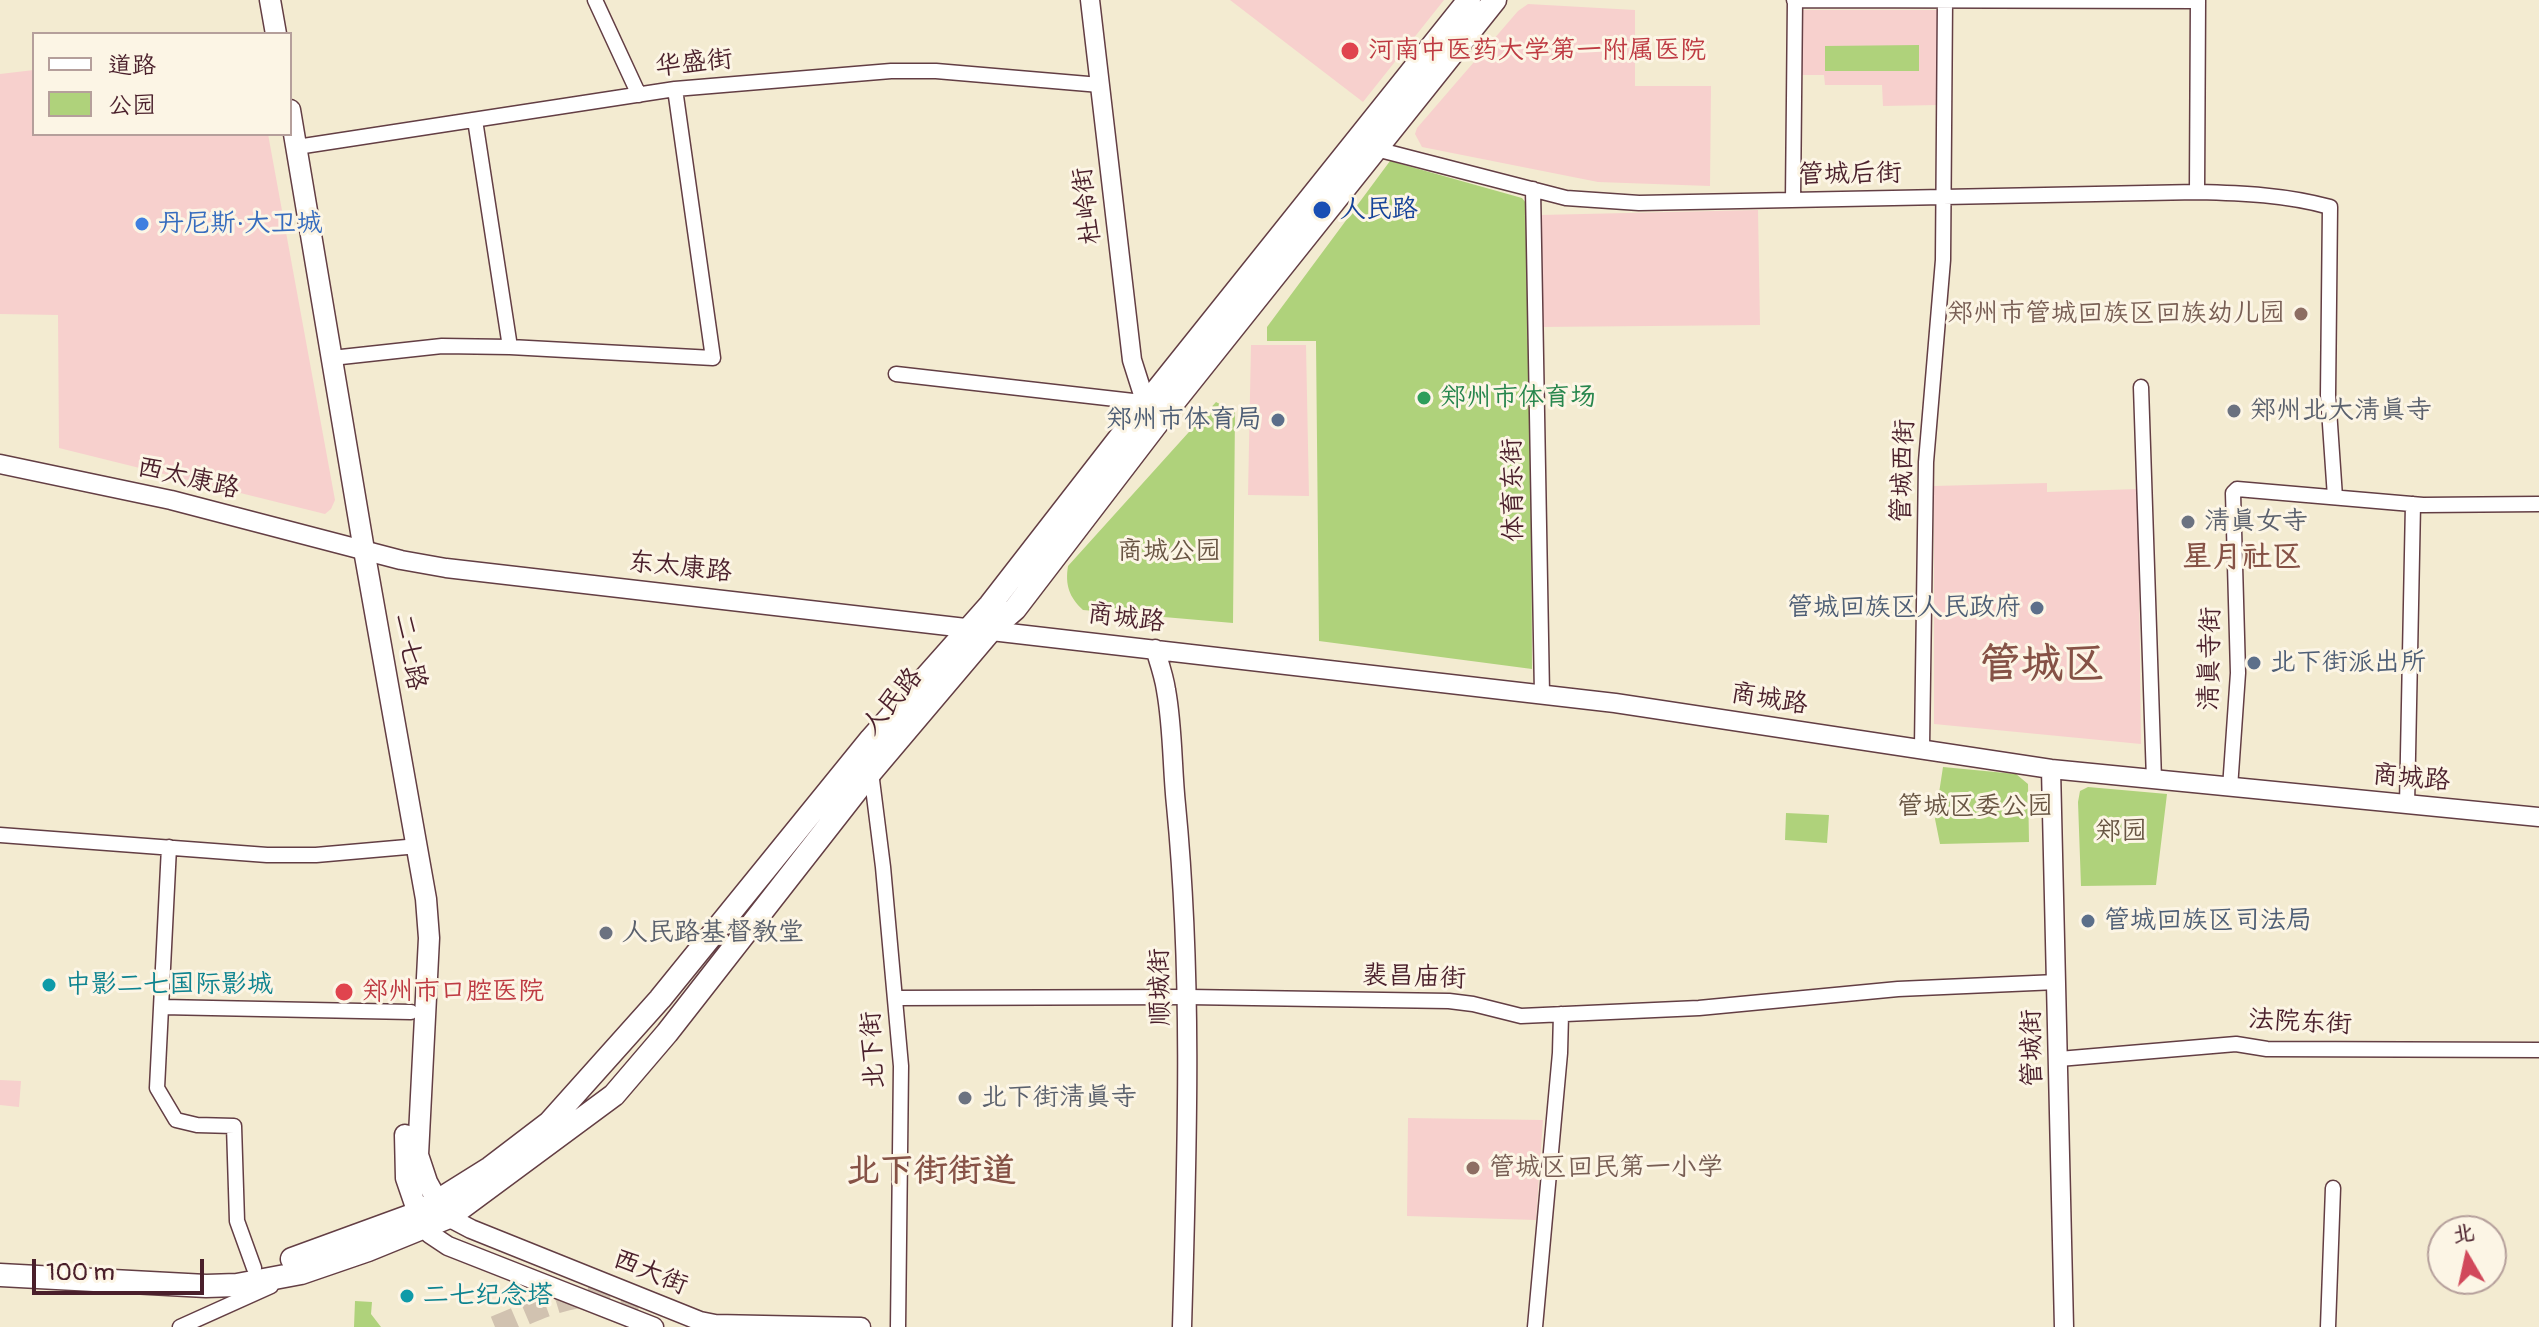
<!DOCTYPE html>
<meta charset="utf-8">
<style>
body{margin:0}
#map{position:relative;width:2539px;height:1327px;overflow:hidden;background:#f3ebd1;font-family:Pangolin,"LXGW WenKai TC",sans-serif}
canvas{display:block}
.legend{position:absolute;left:32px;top:32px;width:260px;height:104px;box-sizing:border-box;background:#fcf5e5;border:2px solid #b59f9b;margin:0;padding:10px 14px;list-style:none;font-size:24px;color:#4a1f2b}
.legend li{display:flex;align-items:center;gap:16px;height:40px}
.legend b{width:40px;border:2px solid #b59f9b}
.north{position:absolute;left:2427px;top:1215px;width:80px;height:80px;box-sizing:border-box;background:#fcf5e5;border:2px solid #b59f9b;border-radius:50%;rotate:351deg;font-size:22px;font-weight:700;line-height:32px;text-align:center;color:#4a1f2b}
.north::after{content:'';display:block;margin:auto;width:28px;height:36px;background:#d1495b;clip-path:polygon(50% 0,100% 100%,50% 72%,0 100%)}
.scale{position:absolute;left:32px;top:1259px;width:172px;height:36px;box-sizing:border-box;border:4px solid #4a1f2b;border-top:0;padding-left:10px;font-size:24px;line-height:28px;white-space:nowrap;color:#4a1f2b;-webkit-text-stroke:6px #fcf5e5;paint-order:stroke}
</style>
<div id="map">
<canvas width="2539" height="1327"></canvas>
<ul class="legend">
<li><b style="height:10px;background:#fff"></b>道路</li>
<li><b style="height:22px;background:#afd27b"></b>公园</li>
</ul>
<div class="north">北</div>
<div class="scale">100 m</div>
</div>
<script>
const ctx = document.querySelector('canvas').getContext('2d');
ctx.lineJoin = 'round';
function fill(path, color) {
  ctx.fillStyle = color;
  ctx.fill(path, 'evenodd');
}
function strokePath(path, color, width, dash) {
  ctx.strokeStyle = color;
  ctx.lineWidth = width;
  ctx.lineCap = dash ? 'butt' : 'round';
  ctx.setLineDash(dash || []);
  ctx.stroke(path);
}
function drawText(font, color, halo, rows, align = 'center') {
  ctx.font = font + ' Pangolin,"LXGW WenKai TC",sans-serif';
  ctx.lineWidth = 6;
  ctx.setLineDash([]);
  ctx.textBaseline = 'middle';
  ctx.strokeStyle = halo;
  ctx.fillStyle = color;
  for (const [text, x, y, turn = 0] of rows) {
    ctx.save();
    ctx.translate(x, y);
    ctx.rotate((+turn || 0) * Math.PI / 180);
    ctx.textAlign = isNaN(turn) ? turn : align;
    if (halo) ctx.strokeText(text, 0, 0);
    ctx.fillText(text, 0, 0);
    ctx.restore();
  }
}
fill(new Path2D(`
 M1230 0H1444L1363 102Z
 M1528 4 1635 10V86H1711L1710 186 1598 182 1422 147 1415 134 1417 128 1518 11Z
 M1800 10H1938V105L1883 106 1882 85H1825L1824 75H1800Z
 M34 70V134H268L335 500 331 509 325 514 59 448 58 315 0 314V74Z
 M1758 210 1760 325 1540 327V215Z
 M1251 345H1306L1309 496 1248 495Z
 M2047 483V492L2138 489 2141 744 1934 724V486Z
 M0 1080 21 1081 19 1107 0 1105Z
 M1408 1118 1543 1120 1536 1220 1407 1216Z`), '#f7d0cd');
fill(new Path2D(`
 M1919 45V71H1825V46Z
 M1390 161 1522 198 1530 208 1532 669 1319 641 1316 341H1267V327Z
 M1216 402 1235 412 1233 623 1083 610C1069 597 1065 585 1068 566Z
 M1943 767 2016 774 2028 784 2029 842 1940 844 1935 819Z
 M2088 787 2167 794 2156 885 2081 886 2078 802 2080 791Z
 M1786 813 1829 815 1827 843 1785 840Z
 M355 1301 372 1302 371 1314 381 1327H354Z`), '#afd27b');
strokePath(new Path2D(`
 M495 1327C551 1304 578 1286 640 1302`), '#d1c2b0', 22, [22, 11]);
const minor = new Path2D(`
 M595 0 639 95
 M1794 0 2198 1
 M475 120 510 347
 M297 147 675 89 891 71H936L1100 85
 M1376 149 1566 198 1639 203 2197 192C2242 193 2287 195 2330 207L2328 395 2335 497
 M1533 189 1542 694
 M2197 192 2198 0
 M1793 200 1795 0
 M332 358 442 346 510 347 713 358 675 89
 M896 374 1133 401 1149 407
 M2141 387 2154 780
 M1922 747 1926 462 1943 260 1945 0
 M871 772 883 867 901 1066 898 1327
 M2230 788 2238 673 2233 493 2237 489 2423 505 2539 504
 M2407 805 2413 504
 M0 835 267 855H316L407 847
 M169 847 157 1088 176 1120 197 1125 234 1126 237 1221 254 1268
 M896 998 1188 997 1449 1001 1473 1004 1521 1016 1699 1008 1898 989 2057 982
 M162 1007 411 1012
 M2059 1059 2236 1044 2267 1049 2539 1050
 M180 1327 271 1286
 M1535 1327 1560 1053 1561 1014
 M2328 1327 2333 1188`);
const tertiary = new Path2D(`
 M1090 0 1132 360 1146 404
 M0 464 171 500 401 560 446 568 1615 703 2051 769 2539 817
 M1155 649C1159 662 1164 676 1166 690 1173 728 1172 767 1176 805 1193 979 1187 1153 1182 1327
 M2051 769 2064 1327
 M442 1208 452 1219 471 1229 700 1321 715 1324 861 1327
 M419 1216 430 1234 448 1246 654 1327`);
const secondary = new Path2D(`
 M270 0 276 34
 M290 110 364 550 426 899 429 938 418 1155 427 1182 438 1202
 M405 1135 406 1178 418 1213`);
const primary = new Path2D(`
 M292 1259 418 1213 490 1168 549 1123 660 999 871 739 990 605 1146 404 1469 0
 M0 1275 206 1286 237 1285 301 1273 368 1250 449 1217 614 1095 667 1033 871 772 992 629 1015 609 1162 417 1495 0`);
strokePath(minor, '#633e44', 17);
strokePath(tertiary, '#633e44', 21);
strokePath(secondary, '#633e44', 23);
strokePath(primary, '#633e44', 25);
strokePath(minor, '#fff', 14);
strokePath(tertiary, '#fff', 18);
strokePath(secondary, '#fff', 20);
strokePath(primary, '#fff', 22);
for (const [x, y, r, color] of [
 [1350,51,10,"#e0444e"],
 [1322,210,10,"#1a4fb4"],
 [142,224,8,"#3f7fe0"],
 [2301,314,8,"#8d6e63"],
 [1424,398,8,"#2e9e5b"],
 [2234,411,8,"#6b7280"],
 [1278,420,8,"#5c6f8a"],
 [2188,522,8,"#6b7280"],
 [2037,608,8,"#5c6f8a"],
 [2254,663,8,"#5c6f8a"],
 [2088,921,8,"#5c6f8a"],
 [606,933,8,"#6b7280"],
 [49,985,8,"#0f9aa8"],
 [344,992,10,"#e0444e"],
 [965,1098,8,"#6b7280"],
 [1473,1168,8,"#8d6e63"],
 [407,1296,8,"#0f9aa8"]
]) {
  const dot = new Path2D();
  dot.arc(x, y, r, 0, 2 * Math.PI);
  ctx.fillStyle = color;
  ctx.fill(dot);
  strokePath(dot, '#fcf5e5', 3);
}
drawText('26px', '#be3a42', '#fcf5e5', [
 ["河南中医药大学第一附属医院",1368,51],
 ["郑州市口腔医院",362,992]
], 'left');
drawText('26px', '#4a1f2b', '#fcf5e5', [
 ["华盛街",694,64,-6],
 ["管城后街",1850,175,-1],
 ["杜岭街",1088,206,-97],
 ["管城西街",1904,471,-88],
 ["西太康路",188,479,13],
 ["体育东街",1514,490,-91],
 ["东太康路",680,568,6],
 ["商城路",1126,619,7],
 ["二七路",409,652,79],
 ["清真寺街",2211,659,-89],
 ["商城路",1769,700,9],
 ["人民路",893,702,-50],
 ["商城路",2411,779,5],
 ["裴昌庙街",1414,978,2],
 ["顺城街",1161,987,-91],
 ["法院东街",2300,1023,3],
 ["管城街",2033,1048,-91],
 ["北下街",874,1050,-93],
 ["西大街",650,1273,22]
]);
drawText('26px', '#164399', '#fcf5e5', [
 ["人民路",1340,210]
], 'left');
drawText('26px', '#366cbe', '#fcf5e5', [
 ["丹尼斯·大卫城",158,224]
], 'left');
drawText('26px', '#785e54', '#fcf5e5', [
 ["郑州市管城回族区回族幼儿园",2285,314],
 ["管城区回民第一小学",1489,1168,"left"]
], 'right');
drawText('26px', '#27864d', '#fcf5e5', [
 ["郑州市体育场",1440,398]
], 'left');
drawText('26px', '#5b616d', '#fcf5e5', [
 ["郑州北大清真寺",2250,411],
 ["清真女寺",2204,522],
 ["人民路基督教堂",622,933],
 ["北下街清真寺",981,1098]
], 'left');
drawText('26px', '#4e5e75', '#fcf5e5', [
 ["郑州市体育局",1262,420],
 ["管城回族区人民政府",2021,608],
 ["北下街派出所",2270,663,"left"],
 ["管城回族区司法局",2104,921,"left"]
], 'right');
drawText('26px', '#685543', '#fcf5e5', [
 ["商城公园",1169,552],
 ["管城区委公园",1975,807],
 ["郑园",2121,832]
]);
drawText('26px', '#0d838f', '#fcf5e5', [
 ["中影二七国际影城",65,985],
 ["二七纪念塔",423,1296]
], 'left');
drawText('bold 30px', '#865246', '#fcf5e5', [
 ["星月社区",2242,558]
]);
drawText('bold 34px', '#865246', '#fcf5e5', [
 ["北下街街道",931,1172]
]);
drawText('bold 42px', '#865246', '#fcf5e5', [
 ["管城区",2042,666]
]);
</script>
